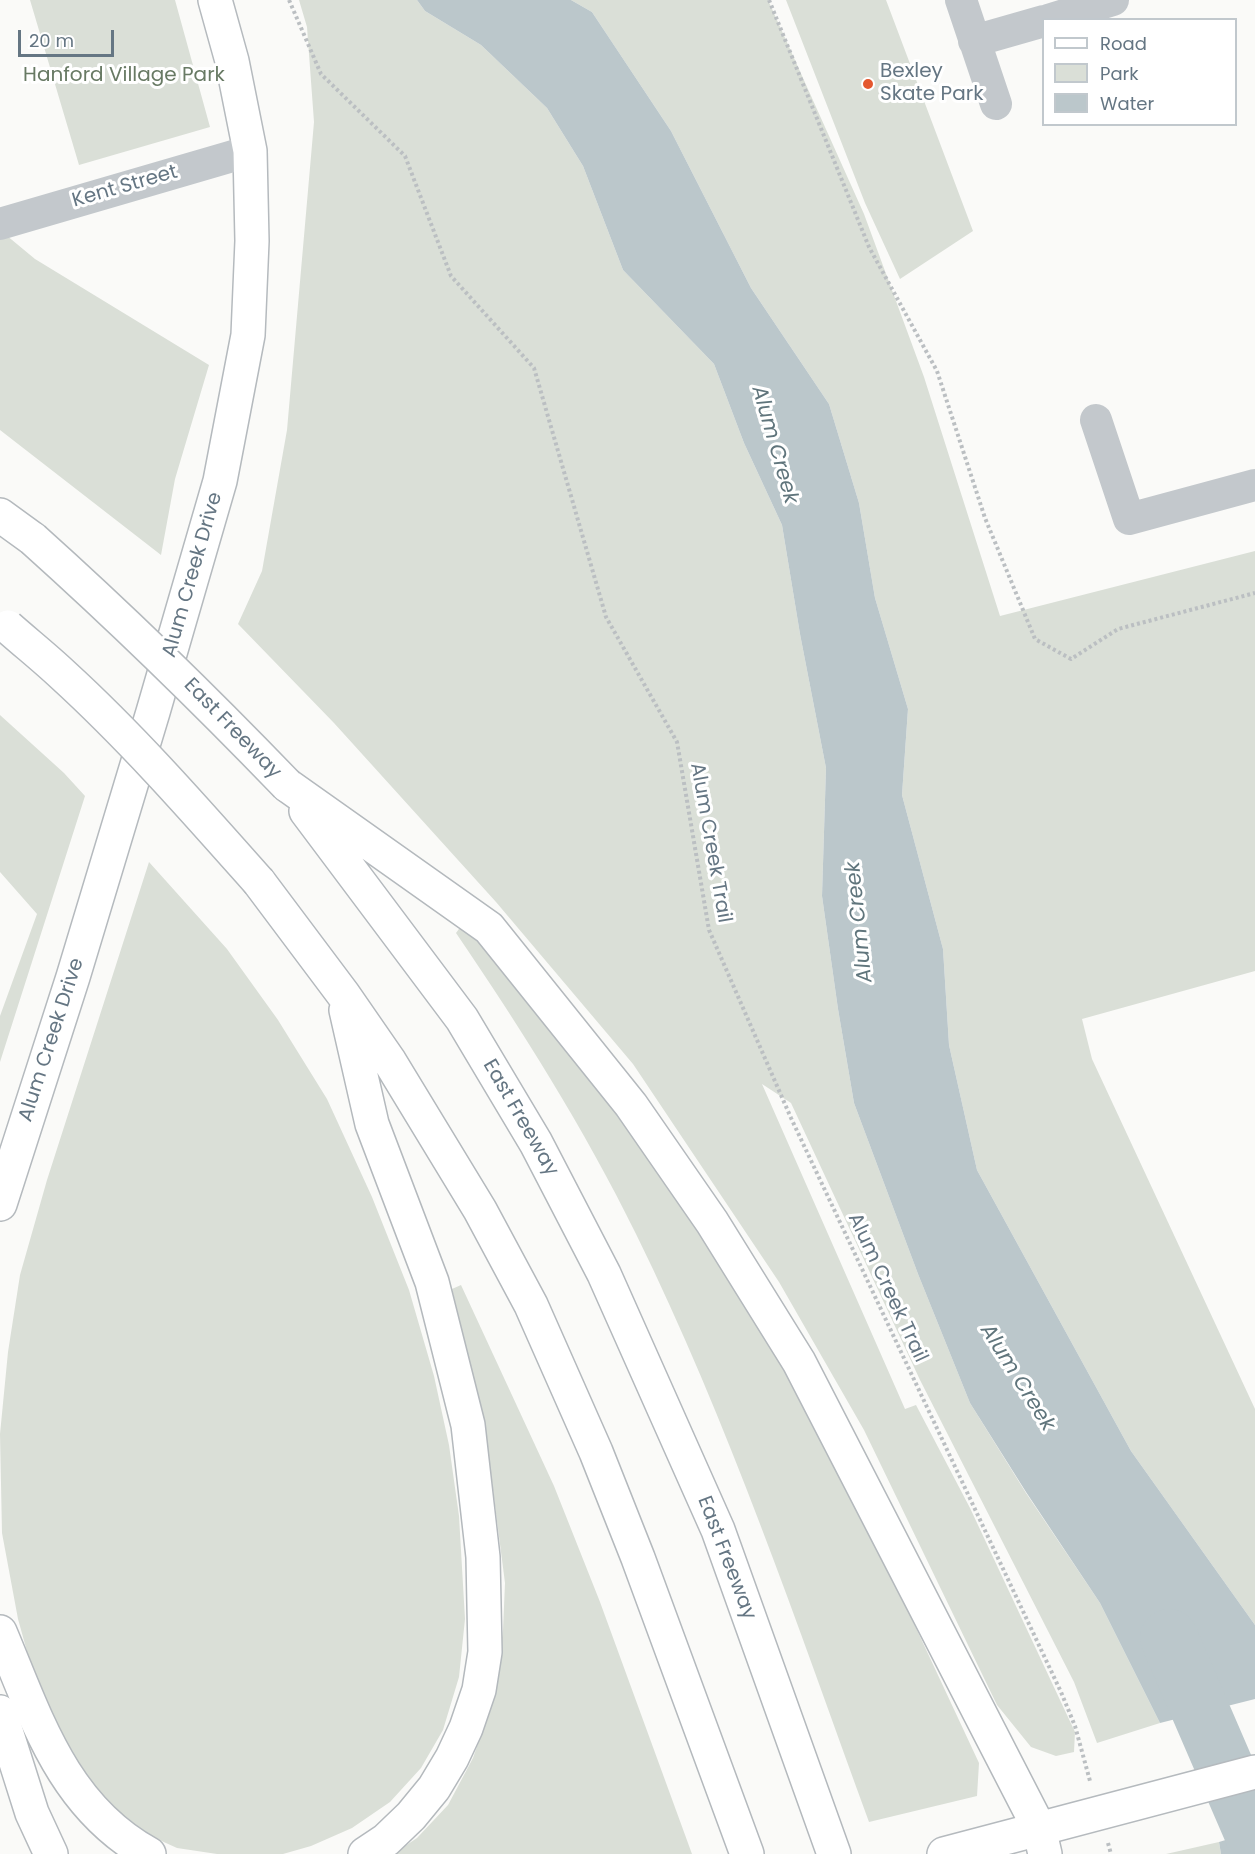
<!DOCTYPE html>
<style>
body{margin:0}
#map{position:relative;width:1255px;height:1854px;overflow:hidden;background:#fafaf8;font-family:Poppins,sans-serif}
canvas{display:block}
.legend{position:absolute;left:1042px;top:18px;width:195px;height:108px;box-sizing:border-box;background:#fff;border:2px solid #c1c8cd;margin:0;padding:8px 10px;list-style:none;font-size:18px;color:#657683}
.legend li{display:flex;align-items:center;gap:12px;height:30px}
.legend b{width:30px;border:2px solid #c1c8cd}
.scale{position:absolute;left:18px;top:30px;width:96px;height:27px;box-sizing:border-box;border:3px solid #657683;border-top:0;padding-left:8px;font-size:18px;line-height:21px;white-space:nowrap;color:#657683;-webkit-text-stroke:4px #fff;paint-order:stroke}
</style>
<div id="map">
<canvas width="1255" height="1854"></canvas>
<ul class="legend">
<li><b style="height:8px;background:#fff"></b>Road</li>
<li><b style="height:16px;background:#dadfd7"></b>Park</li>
<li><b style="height:16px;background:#bbc7cb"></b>Water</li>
</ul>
<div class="scale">20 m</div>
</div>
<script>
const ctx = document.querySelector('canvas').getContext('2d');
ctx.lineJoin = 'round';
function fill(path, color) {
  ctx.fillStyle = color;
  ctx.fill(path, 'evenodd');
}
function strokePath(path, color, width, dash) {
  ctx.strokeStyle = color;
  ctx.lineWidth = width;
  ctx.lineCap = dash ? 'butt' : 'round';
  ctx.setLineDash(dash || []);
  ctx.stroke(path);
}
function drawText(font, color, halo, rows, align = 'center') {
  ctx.font = font + ' Poppins,sans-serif';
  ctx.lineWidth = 6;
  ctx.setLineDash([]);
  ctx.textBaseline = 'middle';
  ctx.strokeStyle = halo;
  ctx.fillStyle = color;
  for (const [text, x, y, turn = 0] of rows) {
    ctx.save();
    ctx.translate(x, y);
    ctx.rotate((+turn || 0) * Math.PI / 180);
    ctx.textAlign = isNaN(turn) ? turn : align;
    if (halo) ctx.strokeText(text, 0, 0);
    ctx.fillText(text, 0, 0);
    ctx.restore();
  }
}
fill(new Path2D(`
 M30 0H175L210 127 79 165Z
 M299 0H417L425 11 481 45 547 108 583 166 623 270 714 364 744 443 782 525 800 634 826 768 822 896 838 1009 854 1103 918 1274 970 1403 1026 1493 1100 1603 1160 1723 1097 1743 1074 1682 920 1380 791 1103 762 1084 905 1409 916 1405 970 1508 1075 1732 1074 1752 1056 1756 1031 1747 997 1705 864 1430 779 1282 633 1064 496 902 334 723 238 624 262 571 287 430 314 122 307 27Z
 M571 0H768L864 214 924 377 1000 616 1255 551V971L1082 1019 1092 1059 1255 1409V1625L1131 1451 977 1170 949 1045 943 949 902 795 908 709 875 598 859 503 829 404 751 288 671 131 592 12Z
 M786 0H886L973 231 900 279 865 203Z
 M0 230 35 259 209 365 175 479 161 555 0 430Z
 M0 715 64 773 85 796 0 1062V1016L37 914 0 872Z
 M149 862 227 949 278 1020 327 1099 372 1197 409 1290 434 1376 449 1445 459 1516 465 1619 459 1677 443 1730 421 1768 390 1802 352 1828 311 1846 283 1854H217L177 1848 135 1829 100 1802 48 1727 18 1619 2 1533 0 1434 8 1352 20 1275 47 1180Z
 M464 922 641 1141 732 1282 812 1417 867 1523 979 1763 977 1796 869 1822C797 1624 729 1423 636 1234 584 1128 522 1030 456 933Z
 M461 1285 554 1486 600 1602 692 1854H393L417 1838 448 1805 473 1758 495 1694 503 1630 505 1583 485 1428 452 1289Z
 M1219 1842 1221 1854H1166Z`), '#dadfd7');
fill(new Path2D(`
 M417 0H571L592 12 671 131 751 288 829 404 859 503 875 598 908 709 902 795 943 949 949 1045 977 1170 1131 1451 1255 1625V1699L1160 1723 1100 1603 1026 1492 970 1403 918 1274 854 1103 838 1009 822 896 826 768 800 634 782 525 744 443 714 364 623 270 583 166 547 108 481 45 425 11Z
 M1255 1831V1854H1221L1219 1842Z`), '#bbc7cb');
strokePath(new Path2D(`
 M1169 1638 1255 1837`), '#bbc7cb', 58);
const primary = new Path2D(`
 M0 1204 73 977 153 712 220 481 248 335 252 241 250 151 232 61 215 0
 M0 1712 32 1813 51 1854
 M944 1854 1255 1772`);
const motorway = new Path2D(`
 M0 515 33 539
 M287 785 489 928 631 1105 712 1222 799 1362 1039 1828 1045 1854
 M306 811 462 1019 536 1143 604 1274 718 1530 834 1854
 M259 882 343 994 390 1062 480 1210 531 1305 596 1452 638 1558 747 1854
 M346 1010 372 1124 432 1282 468 1425 483 1557 485 1652 479 1690 466 1728 452 1758 434 1788 411 1816 386 1840 365 1854
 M0 1632C36 1717 62 1806 149 1854`);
strokePath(primary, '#b5babe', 36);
strokePath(motorway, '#b4b9bd', 36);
strokePath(new Path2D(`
 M289 0 321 74 405 156 451 276 534 368 606 617 677 742 709 930 791 1118 1061 1692 1075 1726 1090 1781
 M769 0 869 247 937 371 985 518 1035 639 1071 659 1118 629 1255 593
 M1108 1843 1111 1854`), '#bbbfc2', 4, [3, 3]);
strokePath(new Path2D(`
 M961 0 996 104
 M1048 20 1113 0
 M974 41 1044 21
 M0 224 250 151
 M1096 420 1129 519 1255 485`), '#c3c8cc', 32);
strokePath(primary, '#fff', 33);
strokePath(motorway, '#fff', 33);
const motorwayBridge = new Path2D(`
 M33 539C121 618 205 700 287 785
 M8 627C26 643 45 658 63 675 133 739 196 811 259 882`);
strokePath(motorwayBridge, '#b4b9bd', 36, []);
strokePath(motorwayBridge, '#fff', 33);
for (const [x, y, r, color] of [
 [868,84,6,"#e4572e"]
]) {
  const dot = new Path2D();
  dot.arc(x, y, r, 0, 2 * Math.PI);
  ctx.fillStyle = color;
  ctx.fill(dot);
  strokePath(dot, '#fff', 2);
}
drawText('20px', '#657683', '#fff', [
 ["Bexley",880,72],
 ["Skate Park",880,95]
], 'left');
drawText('20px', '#687a64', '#fff', [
 ["Hanford Village Park",124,76]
]);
drawText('20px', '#657683', '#fff', [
 ["Kent Street",125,187,-16],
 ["Alum Creek Drive",193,575,-74],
 ["East Freeway",232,729,46],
 ["Alum Creek Trail",710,843,80],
 ["Alum Creek Drive",52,1040,-72],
 ["East Freeway",520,1118,60],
 ["Alum Creek Trail",887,1288,65],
 ["East Freeway",726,1558,69]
]);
drawText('italic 21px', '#60757c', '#fff', [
 ["Alum Creek",774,445,74],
 ["Alum Creek",860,922,-96],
 ["Alum Creek",1017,1378,58]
]);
</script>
